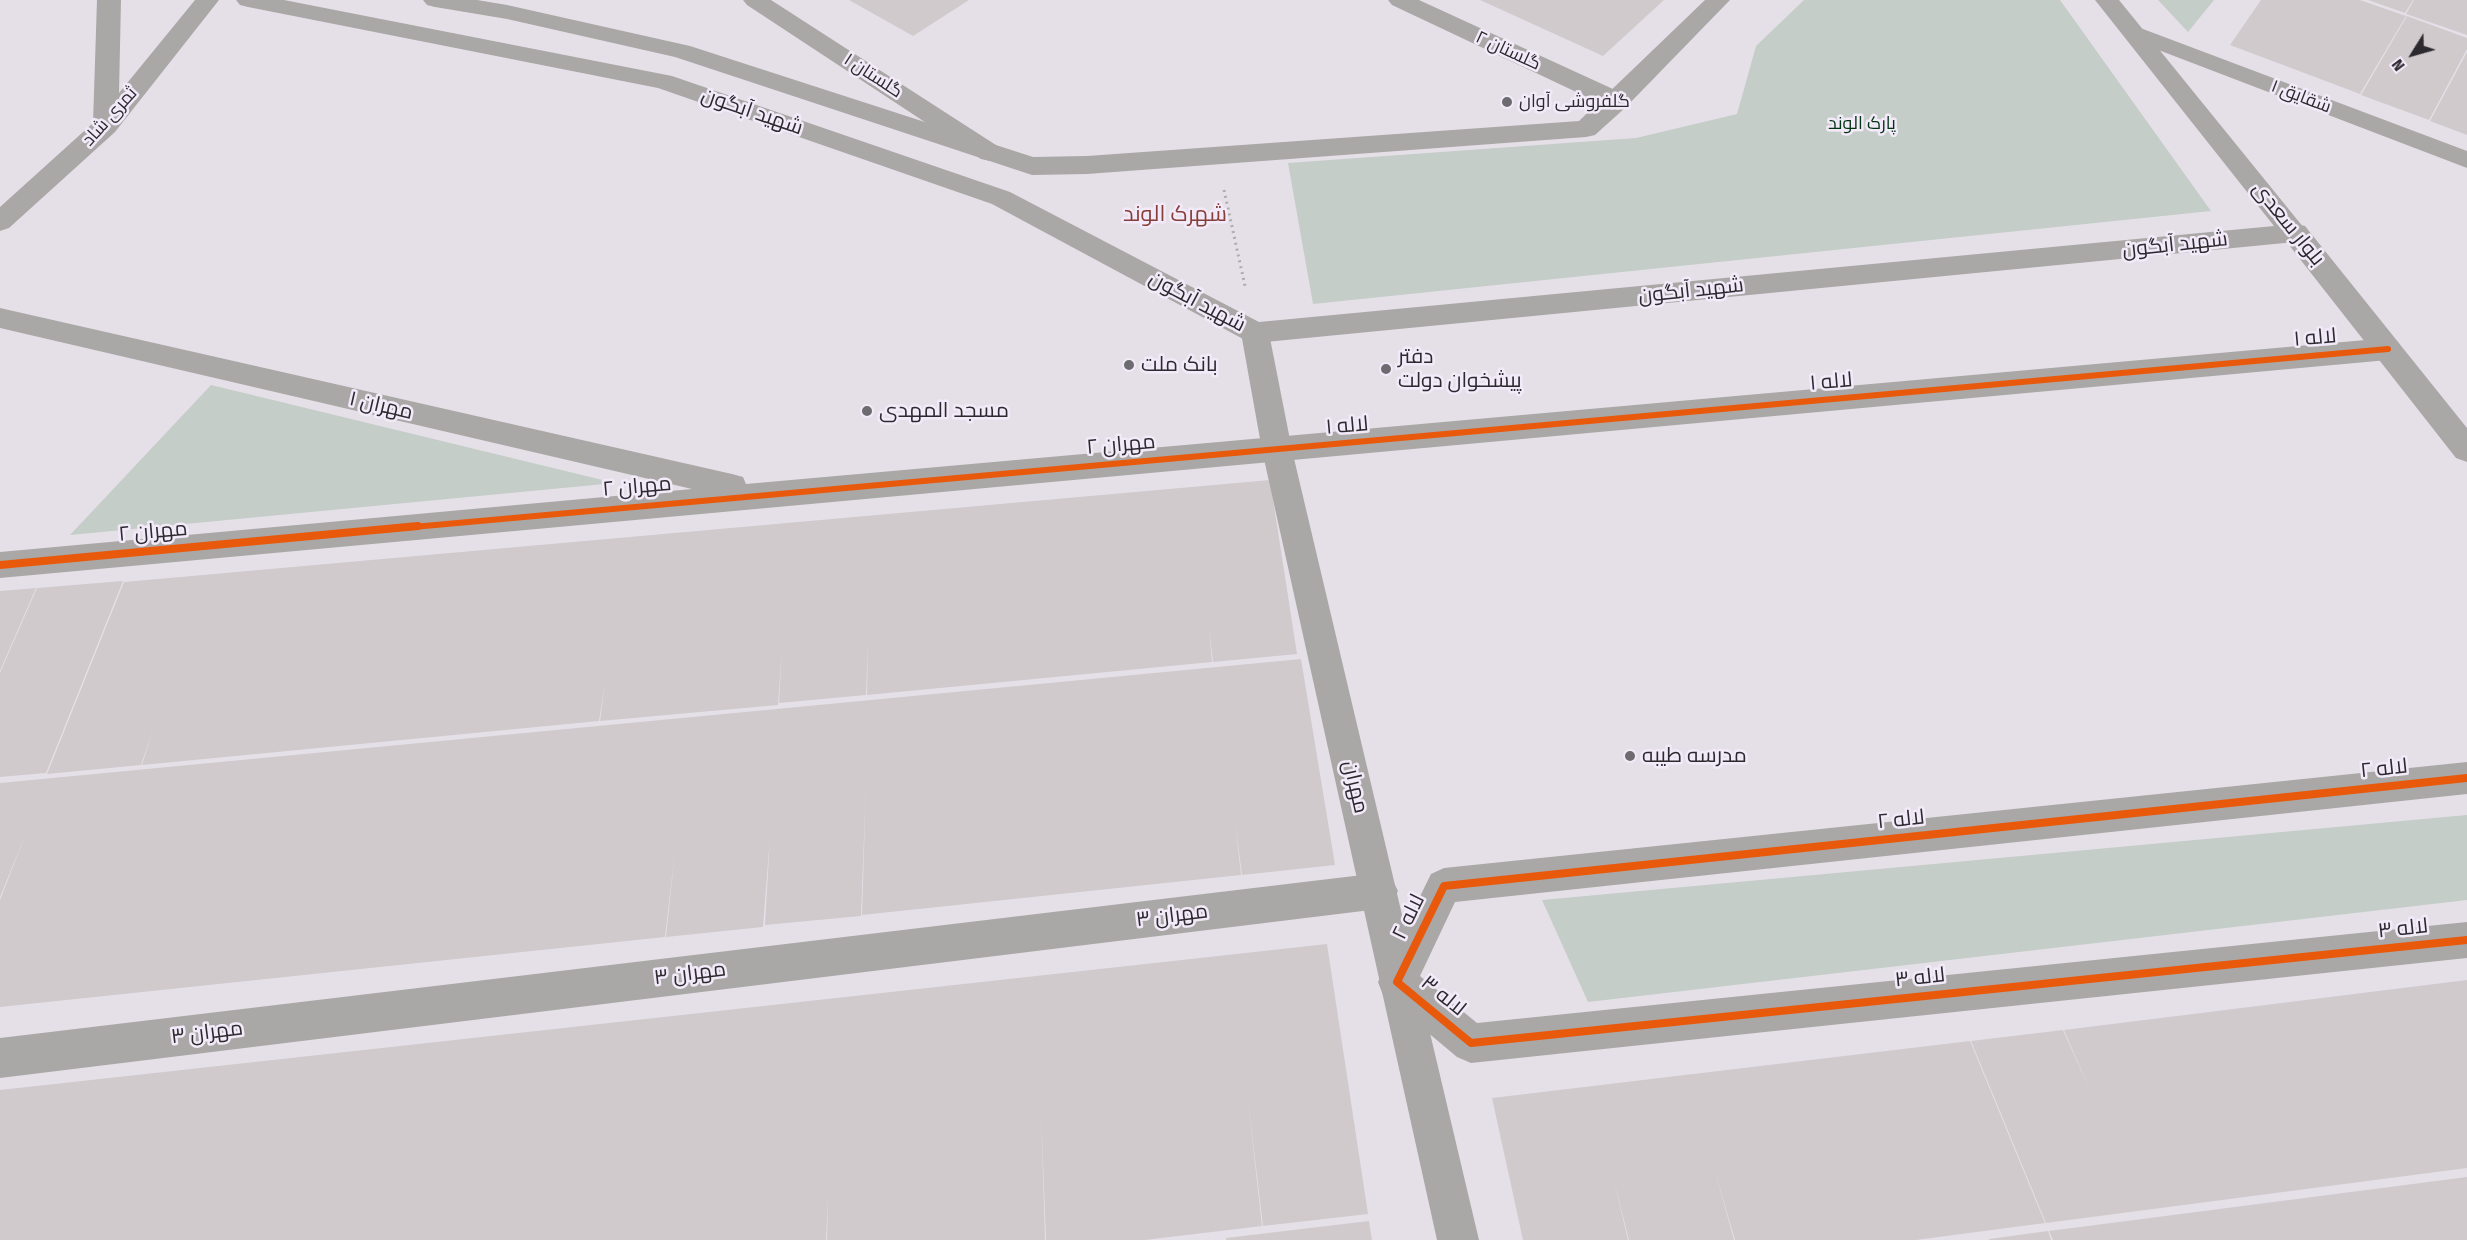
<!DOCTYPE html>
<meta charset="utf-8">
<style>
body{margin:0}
#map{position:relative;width:2467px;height:1240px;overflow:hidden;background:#e5e0e8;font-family:"Fira Sans Condensed",sans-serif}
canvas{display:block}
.north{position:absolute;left:2383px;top:24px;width:60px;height:60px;-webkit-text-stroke:4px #f3eaf9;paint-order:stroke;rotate:233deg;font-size:16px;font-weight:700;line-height:24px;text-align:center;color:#2d2a2f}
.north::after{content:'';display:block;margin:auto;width:21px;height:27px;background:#2d2a2f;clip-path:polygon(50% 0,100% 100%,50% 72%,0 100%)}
</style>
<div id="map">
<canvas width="2467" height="1240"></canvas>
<div class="north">N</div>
</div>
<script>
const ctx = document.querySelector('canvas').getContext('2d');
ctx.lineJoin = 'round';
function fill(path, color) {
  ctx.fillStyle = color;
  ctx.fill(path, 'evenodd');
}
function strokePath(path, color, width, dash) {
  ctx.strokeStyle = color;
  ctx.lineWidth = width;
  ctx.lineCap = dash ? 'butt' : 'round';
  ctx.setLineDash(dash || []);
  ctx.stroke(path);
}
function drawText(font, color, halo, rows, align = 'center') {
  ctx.font = font + ' "Fira Sans Condensed",Cairo,sans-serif';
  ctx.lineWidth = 5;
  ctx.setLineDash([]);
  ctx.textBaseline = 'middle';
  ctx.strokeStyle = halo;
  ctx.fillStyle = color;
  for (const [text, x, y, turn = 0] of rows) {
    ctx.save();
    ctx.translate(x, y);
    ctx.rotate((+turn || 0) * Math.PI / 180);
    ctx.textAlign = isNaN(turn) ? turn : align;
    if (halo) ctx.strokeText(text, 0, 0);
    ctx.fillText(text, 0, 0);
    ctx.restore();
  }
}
fill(new Path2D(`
 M1804 0H2060L2211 211 1313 304 1288 163 1636 138 1737 114 1756 46Z
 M2158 0H2214L2188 32Z
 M211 385 615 483 70 535Z
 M2467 815V900L1588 1002 1542 900Z`), '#c4cdc7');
fill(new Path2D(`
 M849 0H969L913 36Z
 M1480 0H1664L1603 56Z
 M2261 0H2360L2406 16 2360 94 2230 45Z
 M2368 0H2413L2405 13Z
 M2414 0H2467V35L2406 14Z
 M2407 16 2467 38V49L2429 120 2361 95Z
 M2467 52V135L2430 121Z
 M1270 480 1297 654 1213 662 1209 628 1212 662 867 695 868 643 866 695 779 703 782 648 778 705 600 721 605 683 599 721 142 765 153 730 141 765 47 774 124 582Z
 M123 581 46 773 0 777V673L37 588Z
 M36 588 0 671V591Z
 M1301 659 1335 865 1242 875 1235 821 1241 875 862 915 866 785 861 916 765 925 770 837 763 927 666 937 675 851 665 937 0 1007V900L27 831 0 897V783Z
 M1327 944 1368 1214 1263 1226 1247 1092 1262 1226 1145 1240H1046L1041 1109 1045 1240H827L828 1197 826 1240H0V1090Z
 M2467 980V1168L2046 1223 1971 1041 2063 1030 2092 1095 2064 1030Z
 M1970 1041 2045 1223 1916 1240H1735L1715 1171 1734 1240H1629L1614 1181 1628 1240H1523L1492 1098Z
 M2467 1177V1240H2053L2049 1231Z
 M1369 1221 1372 1240H1226V1238Z
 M2048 1231 2051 1240H1989V1239Z`), '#d0cacd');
strokePath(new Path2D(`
 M1224 190 1245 286`), '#afacae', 3, [2, 4]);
fill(new Path2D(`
 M743 0H771L999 147 1003 153 999 159 990 161 981 159 747 5Z
 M1388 0H1419L1626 95 1629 101 1626 107 1617 109 1608 107 1392 5Z
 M2135 26 2467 151V168L2127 38 2123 33 2127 28Z
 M0 308 732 474 743 477 746 484 2388 338 2398 342 2402 349 2398 356 2388 360 0 578V552L692 489 0 328Z
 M2467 762V794L1455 902 1420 976 1477 1023 2467 922V958L1471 1063 1457 1057 1383 995 1378 982 1431 874 1444 868Z
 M1379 873 1392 879 1398 891 1392 903 1379 909 0 1078V1038Z`), '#aaa8a7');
fill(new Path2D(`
 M97 0H121L119 93 195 0H219L115 132 9 228 0 231V207L93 123Z
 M2295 224 2305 226 2467 428V462L2456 458 2285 240 2282 233 2285 226Z
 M1255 323 1265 326 1269 333 1292 450 1479 1240H1437L1262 450 1241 333 1245 326Z`), '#aaa8a7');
fill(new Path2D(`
 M236 0H284L672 76 1010 192 1259 322 2274 226 2095 0H2119L2308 233 2305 240 2295 242 1255 343 1245 340 992 204 658 88 248 7 240 5Z
 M423 0H477L507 5 690 46 1033 157 1087 156 1579 121 1705 0H1730L1626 107 1595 135 1586 137 1087 174 1032 175 675 57 507 19 435 7 427 5Z`), '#aaa7a7');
strokePath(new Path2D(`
 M402 528 2388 349`), '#e8590c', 6);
strokePath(new Path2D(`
 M0 565 418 526
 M2467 778 1444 886 1397 982 1471 1043 2467 940`), '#e8590c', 8);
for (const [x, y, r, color] of [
 [1507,102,6,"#6d6a70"],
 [1129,365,6,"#6d6a70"],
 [1386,369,6,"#6d6a70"],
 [867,411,6,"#6d6a70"],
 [1630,756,6,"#6d6a70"]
]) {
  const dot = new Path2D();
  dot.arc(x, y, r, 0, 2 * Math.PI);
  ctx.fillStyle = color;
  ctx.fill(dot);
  strokePath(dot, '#f3eaf9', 2);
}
drawText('18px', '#2d2a2f', '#f3eaf9', [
 ["گلستان ۲",1508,51,25],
 ["گلستان ۱",873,76,33],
 ["شقایق ۱",2301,97,21],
 ["ثمری شاد",110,117,-48]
]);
drawText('18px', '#2d2a2f', '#f3eaf9', [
 ["گلفروشی آوان",1519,102]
], 'left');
drawText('18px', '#023412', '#f3eaf9', [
 ["پارک الوند",1862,124]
]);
drawText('21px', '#2d2a2f', '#f3eaf9', [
 ["شهید آبگون",752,112,19],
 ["بلوار سعدی",2288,224,51],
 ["شهید آبگون",2175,245,-6],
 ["شهید آبگون",1691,291,-6],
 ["شهید آبگون",1197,302,28],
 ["لاله ۱",2315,338,-5],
 ["لاله ۱",1831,382,-5],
 ["۱ مهران",381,406,13],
 ["لاله ۱",1347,426,-5],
 ["مهران ۲",1121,445,-5],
 ["مهران ۲",637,487,-5],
 ["مهران ۲",153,532,-5],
 ["لاله ۲",2384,769,-6],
 ["مهران",1355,787,77],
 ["لاله ۲",1901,820,-6],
 ["مهران ۳",1172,916,-7],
 ["لاله ۲",1409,917,-64],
 ["لاله ۳",2403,929,-6],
 ["مهران ۳",690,974,-7],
 ["لاله ۳",1920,978,-6],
 ["لاله ۳",1443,996,39],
 ["مهران ۳",207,1033,-7]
]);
drawText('21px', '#2d2a2f', '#f3eaf9', [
 ["دفتر",1398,357],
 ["پیشخوان دولت",1398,381],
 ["بانک ملت",1141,365],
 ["مسجد المهدی",879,411],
 ["مدرسه طیبه",1642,756]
], 'left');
drawText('22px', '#863e38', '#f3eaf9', [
 ["شهرک الوند",1175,215]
]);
</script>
